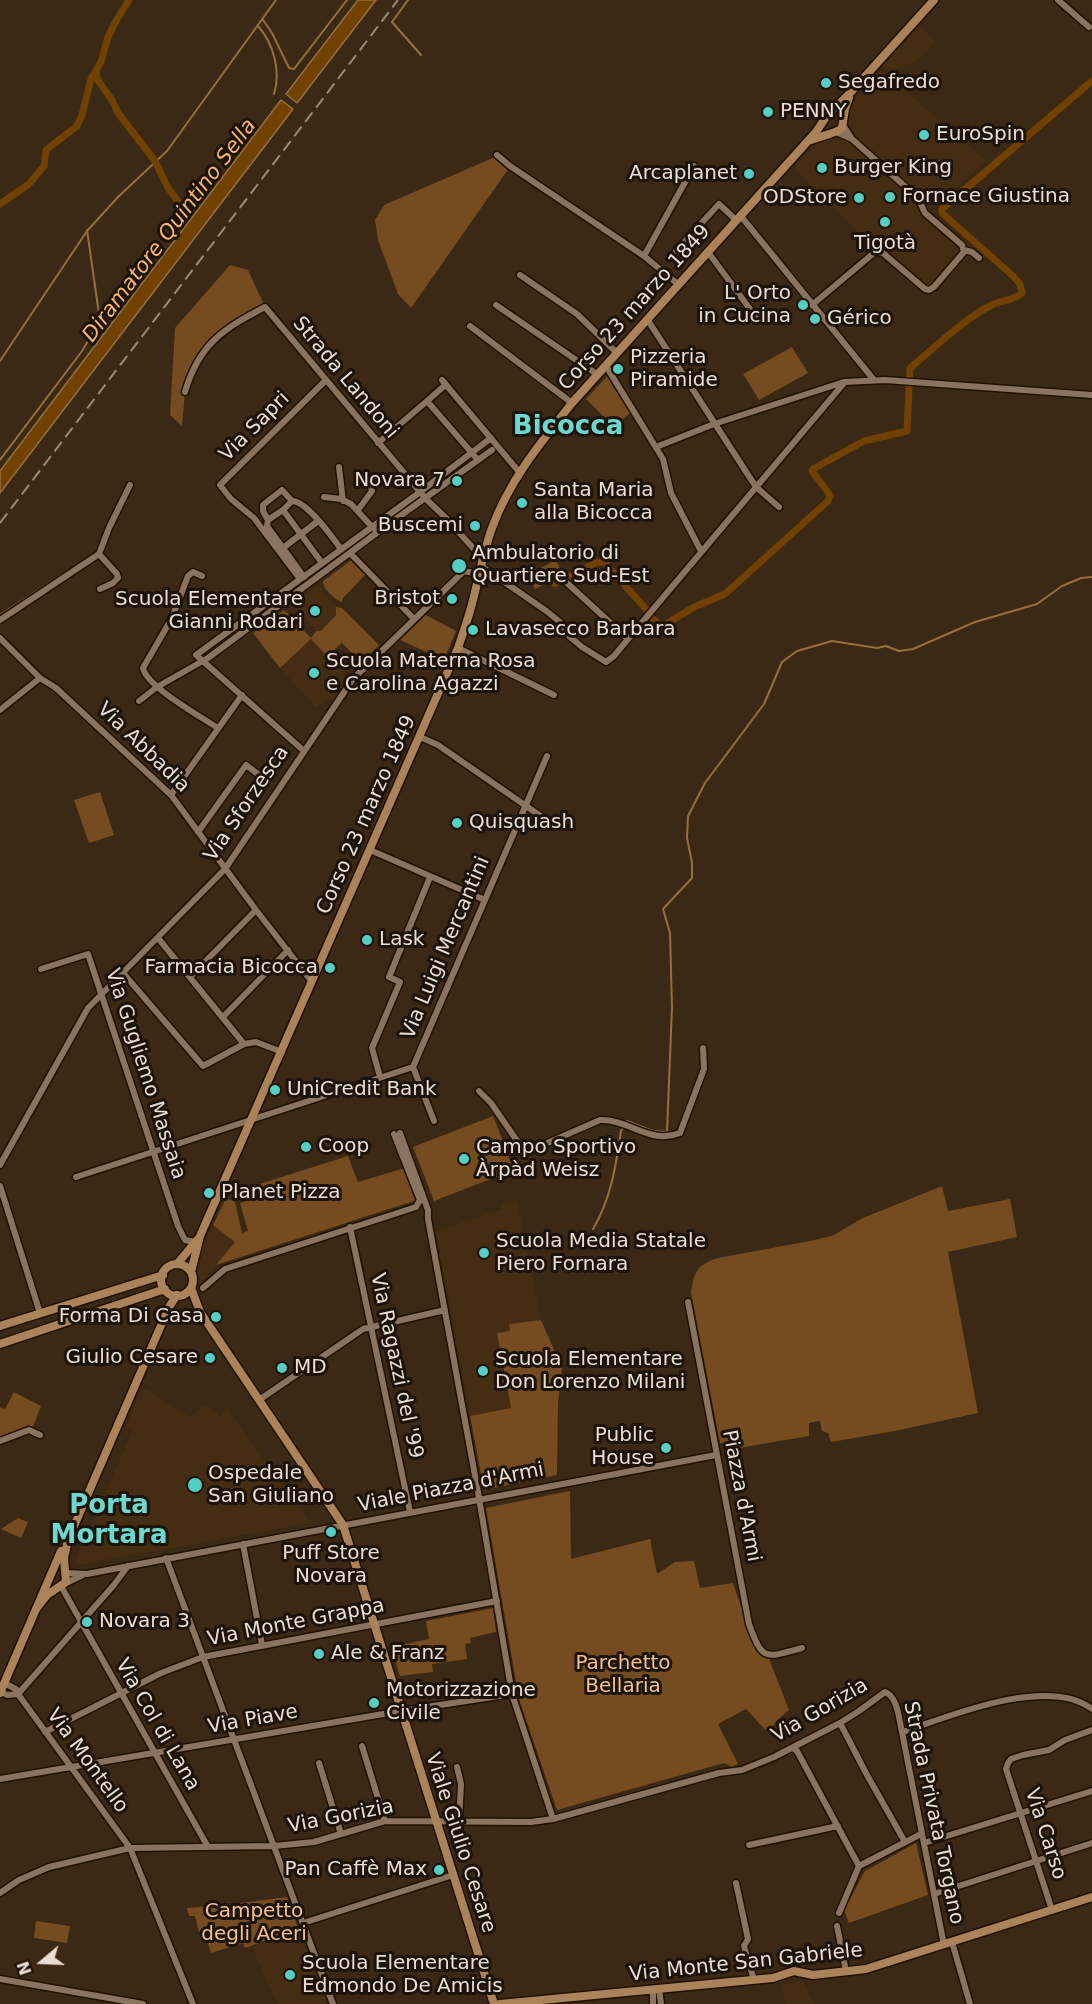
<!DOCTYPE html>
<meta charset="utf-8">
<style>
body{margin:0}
#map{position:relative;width:1092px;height:2004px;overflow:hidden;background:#3b2815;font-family:"DejaVu Sans",sans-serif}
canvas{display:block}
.north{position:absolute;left:12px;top:1932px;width:60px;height:60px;-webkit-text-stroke:4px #1c130b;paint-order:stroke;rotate:251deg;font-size:16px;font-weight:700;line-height:24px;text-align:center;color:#eaddd1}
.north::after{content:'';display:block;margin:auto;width:21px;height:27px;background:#eaddd1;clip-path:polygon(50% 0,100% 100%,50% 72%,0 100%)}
</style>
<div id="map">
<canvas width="1092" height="2004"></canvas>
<div class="north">N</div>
</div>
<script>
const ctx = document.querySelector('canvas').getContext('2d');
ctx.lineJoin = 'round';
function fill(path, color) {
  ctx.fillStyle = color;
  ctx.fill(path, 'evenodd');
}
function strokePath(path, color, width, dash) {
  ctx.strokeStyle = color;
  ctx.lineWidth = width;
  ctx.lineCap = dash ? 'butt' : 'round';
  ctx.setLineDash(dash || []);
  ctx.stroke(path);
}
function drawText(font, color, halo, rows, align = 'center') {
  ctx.font = font + ' "DejaVu Sans",sans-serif';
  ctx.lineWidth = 6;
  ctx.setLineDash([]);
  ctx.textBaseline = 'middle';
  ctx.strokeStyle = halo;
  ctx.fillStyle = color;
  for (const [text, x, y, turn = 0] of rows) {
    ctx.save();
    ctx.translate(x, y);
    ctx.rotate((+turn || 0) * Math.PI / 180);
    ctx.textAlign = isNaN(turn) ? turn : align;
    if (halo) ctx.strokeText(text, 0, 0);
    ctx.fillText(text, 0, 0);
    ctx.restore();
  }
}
fill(new Path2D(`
 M920 25 935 42 918 60 889 72 883 67Z
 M881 70 987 161 946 196 931 203 928 207 931 211 983 256 976 262 972 258H968L934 294 923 293 916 289 887 262 794 168 819 140 828 136 843 137 850 130 848 112 852 103Z
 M318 585 336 607V615L321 631H316L289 606Z
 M311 639 348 679 332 701 328 698 316 708 280 668Z
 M517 1200 541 1320 509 1324 510 1331 497 1333 511 1409 470 1416 436 1231 502 1209 501 1205Z
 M213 1225 236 1242 201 1282 197 1271 199 1255Z
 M142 1389 150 1391 190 1417 205 1405 220 1416 226 1407 310 1523 78 1565 75 1560 132 1432 125 1428Z
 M284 1934 289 1937 292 1942 302 1939 327 2004H277L252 1947Z
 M803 1981 814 2004H785L781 1984Z`), '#442d13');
fill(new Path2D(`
 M495 157 509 168 411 308 398 294 378 240 375 220 384 205Z
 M230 265 248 270 265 307 220 334 196 363 185 392 182 426 170 415 175 328Z
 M792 347 808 373 759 400 743 374Z
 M607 376 630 413 614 427 586 399Z
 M353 559 367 573 342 599 343 600 341 602C333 597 323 590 323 581Z
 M556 560 563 575 535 589 527 575Z
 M336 607 342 608 379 645 362 663 342 643 327 656 311 639 280 668 253 633 284 610 311 638 316 631H321L336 615Z
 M426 615 456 631 444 660 400 640Z
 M100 792 114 835 89 843 74 800Z
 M493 1116 514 1170 434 1201 413 1147Z
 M348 1156 358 1182 405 1168 417 1200 216 1265 235 1242 213 1225 226 1198 235 1202 242 1233 248 1231 240 1203 253 1199 250 1187Z
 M942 1186 948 1211 1010 1199 1017 1237 948 1252 978 1413 895 1431 831 1442 828 1433 822 1431 820 1421 809 1423V1436L727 1450 726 1444 720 1443 691 1292C694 1272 698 1264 718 1258L810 1241 832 1236 863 1218Z
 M541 1320 562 1368 558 1403 557 1475 484 1490 470 1416 511 1408 497 1333 510 1331 509 1324Z
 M14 1392 41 1406 33 1427 29 1426 0 1437V1407L5 1409Z
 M570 1491 571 1559 650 1539 657 1574 675 1562 694 1561 700 1588 733 1583 756 1650 763 1657 769 1659 789 1710 776 1721 769 1734 746 1709 718 1724 738 1764 732 1767 724 1763 557 1810 519 1699 486 1508Z
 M18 1518 28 1522 21 1538 1 1529Z
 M493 1608 496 1632 470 1638 471 1643 465 1644 467 1659 432 1664 433 1672 400 1676 391 1647 429 1639 426 1621Z
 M916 1843 928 1895 849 1923 844 1910 865 1871Z
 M287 1897 302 1939 292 1942 289 1937 284 1934 245 1948 243 1943 211 1953 204 1932H199L195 1916H189L187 1908 233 1904Z
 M36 1921 70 1926 67 1943 34 1938Z`), '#744c20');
const water = new Path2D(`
 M358 0H376L297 103 286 94Z
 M281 100 293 109 0 493V471Z`);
fill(water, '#704100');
strokePath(water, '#95703f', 1.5);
strokePath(new Path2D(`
 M408 0 392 22 421 55
 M263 20 272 33 289 68 294 69 347 0
 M258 26C274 44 281 72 274 94
 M0 361 87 231 118 197 167 151 276 0
 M0 460 82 351 100 321 87 230
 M0 615 95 553
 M593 1229C611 1199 616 1165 621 1131L627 1121 653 1131 667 1132 672 1007 670 933 663 909 692 878V863L687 838 688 816 705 783 764 704 782 662 797 651 832 641 877 648 886 646 899 651 913 649 975 622 1037 604 1062 586 1081 578 1092 577`), '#95703f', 2);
strokePath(new Path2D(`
 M96 70 97 79 112 100 118 113 155 161 168 188 180 204 189 212
 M0 204 29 184 44 166 46 150 77 126 82 115 91 79 101 62 108 37 116 21 129 0
 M555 584 597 562H604L646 609
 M654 620 661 627 694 607 725 594 828 501 830 495 812 471 813 469 864 441 907 431 910 368C933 349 966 317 992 305 1002 300 1014 301 1022 293L1020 284 1013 276 942 213V209L1092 81`), '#704100', 7);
const street = new Path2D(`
 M1058 0 1089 27
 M836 132 852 139 843 125
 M497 155 510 166 644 256 679 285
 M740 215 874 380
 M964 250 972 252 979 258
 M676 251 719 204 736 220
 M708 252 758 320
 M644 256 694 166
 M520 275 577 314 617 353
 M496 305 598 375
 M812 305 875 252 883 253 925 289 929 290 934 287 964 252 962 245 925 213 918 198 852 139
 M647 319 756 487 779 507
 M470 326 572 403
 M606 366 663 459 671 493 701 551
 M442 380 520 473
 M185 392C199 344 223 329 265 307L426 499 446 518 482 558
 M427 401 443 387
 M378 443 427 401 478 460
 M656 447 714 424 844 382 885 380 1092 395
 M339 467 343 501
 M324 497 341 499 351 504 374 529
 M292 501C307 501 332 537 341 549
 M283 510 292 501 282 490 263 505V511L268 520 283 510 322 563
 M358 510 372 491 370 483
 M268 520 267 526 304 577
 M283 548 318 521
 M350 553 414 619
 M99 554 109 528 130 485
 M481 566 545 610 560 622 569 636 582 647 606 662 614 656 628 639 566 582
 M202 576 193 572 188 576 172 618 143 668C146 686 201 717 218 728
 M300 579 254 518 231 499 220 485 326 380
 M0 620 99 554 117 574 118 578 113 583 100 589
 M0 638 40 678 56 688 171 795 256 910 312 982
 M628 639 844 383
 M458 648 554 695
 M139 701 157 687 208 658 382 529 492 450
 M0 710 40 678
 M420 737 438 745 542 817
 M304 751 196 655 416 495 491 438
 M171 795 242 695
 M198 832 246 765 263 778
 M370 850 485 900
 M158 938 244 1044 256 1042 282 1052
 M41 969 88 954 178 1226 185 1240 196 1242
 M123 973 203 1066 244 1044
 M190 977 256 910
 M223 1017 288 950
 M380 1077 372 1048 400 982 389 977 430 877
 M479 1091 491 1103 522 1148 529 1151 600 1120C629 1119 650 1145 680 1133L704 1069 703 1048
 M434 1121 413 1067 547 756
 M400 1133 428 1210V1219L478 1492 512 1694 553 1819
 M394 1134 420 1200 416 1207
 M0 1165 88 1008 225 869 353 679 464 571 479 574
 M76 1177 413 1067
 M0 1186 40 1313
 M350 1227 410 1512
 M203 1288 225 1269 416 1207
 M688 1302 749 1624C763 1662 765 1658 802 1648
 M259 1400 363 1329 445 1310
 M0 1441 29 1430 40 1435
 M243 1544 262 1645
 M166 1558 333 2004
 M65 1573 87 1574 716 1455
 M64 1584 83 1575
 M61 1586 208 1847
 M4 1683 16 1689 18 1694 130 1848 193 2004
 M0 1691 7 1695 18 1694
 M18 1694 113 1586 128 1566
 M840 1723 867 1775 905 1842
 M45 1732 161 1673 203 1657 497 1601
 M903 1732C949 1716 1048 1675 1092 1709
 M362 1746 385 1821
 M793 1748 797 1751 859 1866 921 1834
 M319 1763 341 1834
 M457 1767 461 1784 459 1821
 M0 1779 407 1710 512 1694
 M924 1843 1092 1791
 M749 1845 838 1826
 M736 1883 748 1939 744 1946 754 1980
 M0 1893 19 1880 49 1867 130 1848 274 1846 314 1842 385 1821 531 1822 553 1819 719 1773 742 1770 774 1757 840 1723 859 1711 885 1692C893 1695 896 1704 898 1712L944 1945
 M934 1894 1092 1843
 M1052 1910 1006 1769 1008 1763 1011 1759 1023 1755 1049 1750 1065 1740 1092 1730
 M839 1913 859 1866
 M303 1923 453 1875
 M837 1926 846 1971
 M952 1942 970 2004
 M0 1979 143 2004
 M659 1989 661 2004
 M653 1990V2004`);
const secondary = new Path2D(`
 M811 140C820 136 835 134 842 128L845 109 849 98
 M177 1264 198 1239
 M161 1280a16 16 0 1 1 32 0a16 16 0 1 1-32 0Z
 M191 1272 200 1236 458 648C463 633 468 619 472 604 479 578 483 552 492 528 509 481 541 442 572 403L816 132 826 117 851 92 934 0
 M191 1288 200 1312 343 1525 494 2004
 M0 1326 163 1275
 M0 1344 165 1289
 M36 1609 47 1595 66 1582 64 1558 68 1540 169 1307 177 1295
 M0 1693 61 1551
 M500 2004 773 1978 794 1971 813 1975 866 1969 1092 1897`);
strokePath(street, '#210', 9);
strokePath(secondary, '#210', 11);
strokePath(street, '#8b745f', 6);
strokePath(secondary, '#ab835a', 8);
strokePath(new Path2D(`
 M0 523 398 0`), '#9a8a7b', 2, [12, 6]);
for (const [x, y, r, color] of [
 [826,83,6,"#55cec4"],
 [768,112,6,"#55cec4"],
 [924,135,6,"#55cec4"],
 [822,168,6,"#55cec4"],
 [749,174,6,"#55cec4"],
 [890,197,6,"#55cec4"],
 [859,198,6,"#55cec4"],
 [885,222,6,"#55cec4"],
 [803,305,6,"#55cec4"],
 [815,319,6,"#55cec4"],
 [618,369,6,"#55cec4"],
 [457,481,6,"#55cec4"],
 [522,503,6,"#55cec4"],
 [475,526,6,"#55cec4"],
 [459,566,8,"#55cec4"],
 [452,599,6,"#55cec4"],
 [315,611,6,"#55cec4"],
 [473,630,6,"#55cec4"],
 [314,673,6,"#55cec4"],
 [457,823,6,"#55cec4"],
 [367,940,6,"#55cec4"],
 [330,968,6,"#55cec4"],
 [275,1090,6,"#55cec4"],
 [306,1147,6,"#55cec4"],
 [464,1159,6,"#55cec4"],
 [209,1193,6,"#55cec4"],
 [484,1253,6,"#55cec4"],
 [216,1317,6,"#55cec4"],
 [210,1358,6,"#55cec4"],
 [282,1368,6,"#55cec4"],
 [483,1371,6,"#55cec4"],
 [666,1448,6,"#55cec4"],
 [195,1485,8,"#55cec4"],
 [331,1532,6,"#55cec4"],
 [87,1622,6,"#55cec4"],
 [319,1654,6,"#55cec4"],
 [374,1703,6,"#55cec4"],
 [439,1870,6,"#55cec4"],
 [290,1975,6,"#55cec4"]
]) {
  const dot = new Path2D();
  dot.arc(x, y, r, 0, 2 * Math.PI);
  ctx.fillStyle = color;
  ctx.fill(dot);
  strokePath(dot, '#1c130b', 2);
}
drawText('20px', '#eaddd1', '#1c130b', [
 ["Segafredo",838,83],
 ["PENNY",780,112],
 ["EuroSpin",936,135],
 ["Burger King",834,168],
 ["Arcaplanet",737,174,"right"],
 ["Fornace Giustina",902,197],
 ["ODStore",847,198,"right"],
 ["Tigotà",885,244,"center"],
 ["L' Orto",791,294,"right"],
 ["in Cucina",791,317,"right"],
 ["Gérico",827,319],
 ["Pizzeria",630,358],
 ["Piramide",630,381],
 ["Novara 7",445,481,"right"],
 ["Santa Maria",534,491],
 ["alla Bicocca",534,514],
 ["Buscemi",463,526,"right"],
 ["Ambulatorio di",472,554],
 ["Quartiere Sud-Est",472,577],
 ["Bristot",440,599,"right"],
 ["Scuola Elementare",303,600,"right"],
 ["Gianni Rodari",303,623,"right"],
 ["Lavasecco Barbara",485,630],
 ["Scuola Materna Rosa",326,662],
 ["e Carolina Agazzi",326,685],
 ["Quisquash",469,823],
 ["Lask",379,940],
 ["Farmacia Bicocca",318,968,"right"],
 ["UniCredit Bank",287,1090],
 ["Coop",318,1147],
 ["Campo Sportivo",476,1148],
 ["Àrpàd Weisz",476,1171],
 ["Planet Pizza",221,1193],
 ["Scuola Media Statale",496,1242],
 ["Piero Fornara",496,1265],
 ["Forma Di Casa",204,1317,"right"],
 ["Giulio Cesare",198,1358,"right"],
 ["Scuola Elementare",495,1360],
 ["Don Lorenzo Milani",495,1383],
 ["MD",294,1368],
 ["Public",654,1436,"right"],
 ["House",654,1459,"right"],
 ["Ospedale",208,1474],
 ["San Giuliano",208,1497],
 ["Puff Store",331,1554,"center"],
 ["Novara",331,1577,"center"],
 ["Novara 3",99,1622],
 ["Ale & Franz",331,1654],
 ["Motorizzazione",386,1691],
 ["Civile",386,1714],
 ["Pan Caffè Max",427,1870,"right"],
 ["Scuola Elementare",302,1964],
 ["Edmondo De Amicis",302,1987]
], 'left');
drawText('20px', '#eaddd1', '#1c130b', [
 ["Corso 23 marzo 1849",635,308,-48],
 ["Strada Landoni",345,378,50],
 ["Via Sapri",255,427,-45],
 ["Via Abbadia",143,748,44],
 ["Via Sforzesca",247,804,-56],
 ["Corso 23 marzo 1849",367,815,-66],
 ["Via Luigi Mercantini",446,948,-67],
 ["Via Gugliemo Massaia",145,1074,72],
 ["Via Ragazzi del '99",396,1366,78],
 ["Viale Piazza d'Armi",451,1488,-11],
 ["Piazza d'Armi",741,1496,79],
 ["Via Monte Grappa",296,1623,-11],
 ["Via Gorizia",820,1711,-30],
 ["Via Piave",253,1720,-10],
 ["Via Col di Lana",157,1725,60],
 ["Via Montello",87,1761,54],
 ["Strada Privata Torgano",933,1813,78],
 ["Via Gorizia",341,1817,-11],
 ["Via Carso",1045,1834,72],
 ["Viale Giulio Cesare",460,1843,72],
 ["Via Monte San Gabriele",746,1963,-6]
]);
drawText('20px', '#f5c18e', '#1c130b', [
 ["Parchetto",623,1664],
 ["Bellaria",623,1687],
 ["Campetto",254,1912],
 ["degli Aceri",254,1935]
]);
drawText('italic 21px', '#f9b56d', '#1c130b', [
 ["Diramatore Quintino Sella",170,231,-53]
]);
drawText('bold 26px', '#6dd8cf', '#1c130b', [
 ["Bicocca",568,427],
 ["Porta",109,1506],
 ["Mortara",109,1536]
]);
</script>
